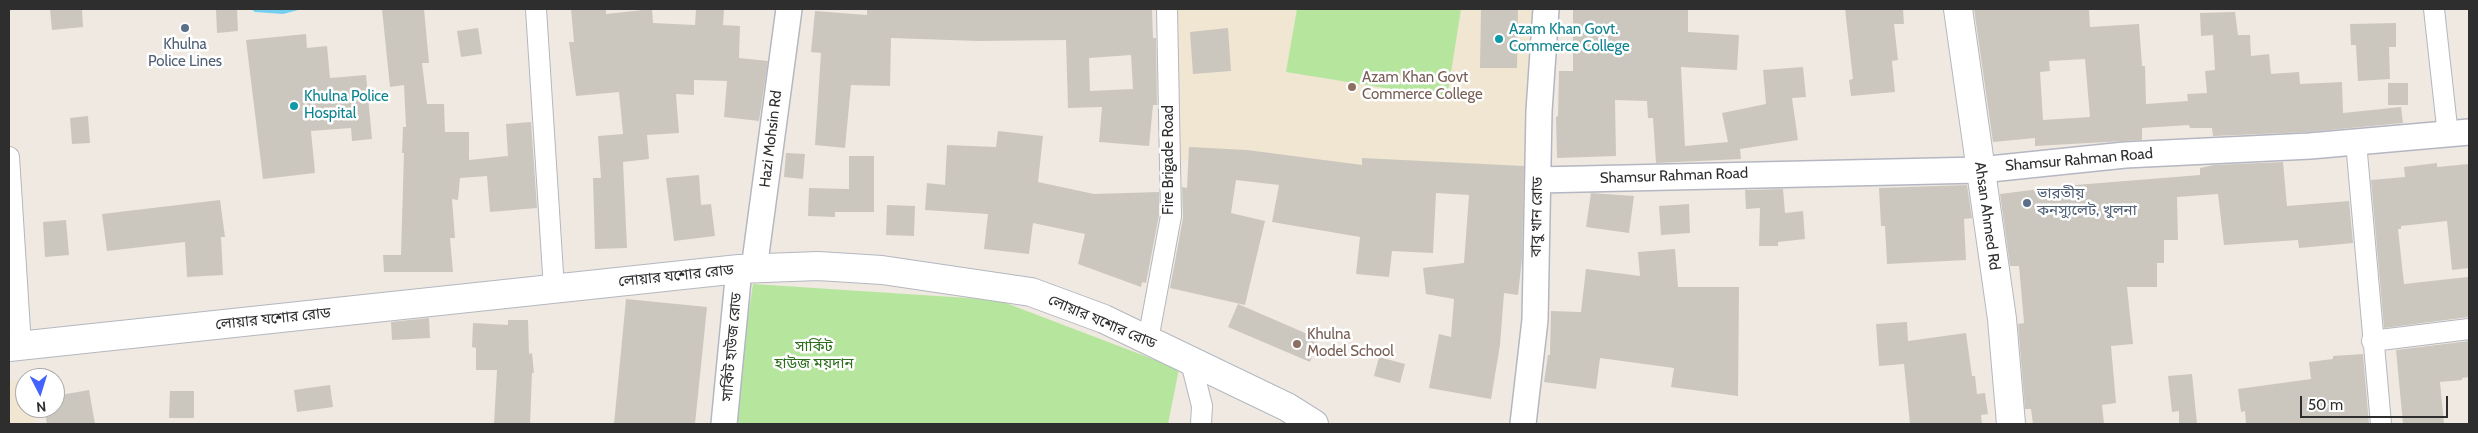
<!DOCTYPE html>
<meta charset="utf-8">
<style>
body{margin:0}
#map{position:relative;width:2478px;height:433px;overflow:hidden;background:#efe9e1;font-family:Cabin,sans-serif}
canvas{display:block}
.frame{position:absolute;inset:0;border:10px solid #2e2e2e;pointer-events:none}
.north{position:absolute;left:15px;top:368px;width:50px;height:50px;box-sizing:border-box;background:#fff;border:1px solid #ababab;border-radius:50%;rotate:175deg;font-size:14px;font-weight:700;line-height:20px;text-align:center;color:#2e2e2e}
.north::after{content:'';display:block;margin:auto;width:18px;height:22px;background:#4264fb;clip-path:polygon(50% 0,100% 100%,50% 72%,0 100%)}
.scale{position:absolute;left:2300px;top:396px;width:148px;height:22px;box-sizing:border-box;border:2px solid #2e2e2e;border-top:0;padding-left:6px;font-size:15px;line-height:18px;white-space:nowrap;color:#2e2e2e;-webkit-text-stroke:4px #fff;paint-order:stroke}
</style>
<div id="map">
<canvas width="2478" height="433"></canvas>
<div class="frame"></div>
<div class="north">N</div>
<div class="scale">50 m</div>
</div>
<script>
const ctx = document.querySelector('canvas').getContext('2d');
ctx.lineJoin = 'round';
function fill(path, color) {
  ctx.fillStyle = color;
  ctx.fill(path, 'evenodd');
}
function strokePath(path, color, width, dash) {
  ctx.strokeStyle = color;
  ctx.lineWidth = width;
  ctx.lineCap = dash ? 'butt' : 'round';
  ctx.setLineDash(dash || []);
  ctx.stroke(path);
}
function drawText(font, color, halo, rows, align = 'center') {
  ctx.font = font + ' Cabin,"Noto Sans Bengali",sans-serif';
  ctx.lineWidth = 5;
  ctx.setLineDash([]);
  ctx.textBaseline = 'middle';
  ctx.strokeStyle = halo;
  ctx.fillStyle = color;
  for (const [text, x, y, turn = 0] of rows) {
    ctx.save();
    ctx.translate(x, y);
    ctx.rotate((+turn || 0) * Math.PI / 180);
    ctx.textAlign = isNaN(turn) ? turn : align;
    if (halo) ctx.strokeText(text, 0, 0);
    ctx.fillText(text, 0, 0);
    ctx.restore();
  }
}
fill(new Path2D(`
 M1167 9H1533L1538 180 1170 160Z
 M25 380V408H35L36 424H9V381Z`), '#f0e6d1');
fill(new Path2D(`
 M1297 9H1461L1447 98 1286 72Z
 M753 284 998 300 1179 369 1168 424H732Z`), '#b6e59e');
fill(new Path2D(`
 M251 9H302L283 14 255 12Z`), '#75cff0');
fill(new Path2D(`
 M50 9H82L83 27 52 30Z
 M216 9H237L238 31 217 33Z
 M382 9H424L429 63H422L427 104H444L445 132H469V160L508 156 506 124 531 122 537 208 490 212 487 176 460 178 458 200 452 199 455 238H450L453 272H384L383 255H401L404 153H402L403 127H406L404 85 390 87Z
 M571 9H606V14L652 9 653 23 695 25 696 9 724 10 723 25 740 26 739 58 768 61 759 121 724 117 727 81 694 80V95L676 94 679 133 647 135 649 159 623 162 627 248 595 249 593 178H601L598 136 623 134 619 92 576 96 569 42H574Z
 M867 9H1152L1153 38H1156L1157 105H1153L1149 146 1099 142 1102 107 1068 108 1066 40 978 41 891 38 890 86 851 85 845 148 815 145 821 53 811 52 815 11 867 15ZM1131 55 1133 89 1090 91 1089 58Z
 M1481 9H1518L1517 68H1480Z
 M1573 9H1688V32L1739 35 1737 70 1681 67 1685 146 1728 142 1722 113 1766 104 1763 70 1803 67 1806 97 1792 98 1798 140 1740 149 1741 159 1656 163 1653 118H1648L1647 101 1615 100 1616 156 1557 158 1556 117 1558 116 1559 71H1573Z
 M1845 9H1903L1904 24H1894L1898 60 1892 61 1895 92 1851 96 1849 80 1853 79Z
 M1974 9H2089L2090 27 2139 24 2142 66H2145L2146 104 2188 101 2187 94 2207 93 2205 71 2215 70 2213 35 2201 36 2200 13 2235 12 2238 35H2250L2251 56 2269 54 2271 74 2299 72 2300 84 2342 82 2343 113 2401 107 2403 123 2309 132 2213 136 2212 128H2190L2189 125 2142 128V140L2035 146V138L1993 142ZM2085 59 2090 117 2043 120 2040 72 2050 71 2049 61Z
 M2396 23V47H2389L2390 79 2358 81 2356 45H2351L2350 24Z
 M478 28 482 54 461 57 457 31Z
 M1228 28 1231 71 1193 74 1190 32Z
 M306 34 307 48 327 46 330 78 366 75 372 139 352 141 351 128 311 131 315 173 263 179 246 40Z
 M2388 83H2408V105H2388Z
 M88 116 90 143 72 144 70 118Z
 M998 131 1043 136 1038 182 1094 194 1159 192V215L1146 283 1142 282 1141 287 1078 264 1085 234 1033 223 1029 254 984 249 988 214 925 210 927 183 945 185 947 145 996 147Z
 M1189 147 1247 150 1362 165V158L1524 166 1522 259 1518 295 1504 293 1500 345 1491 399 1429 388 1439 334 1451 337 1454 299 1426 294 1423 268 1464 263 1469 195 1436 193 1433 253 1392 251 1389 277 1356 274 1360 237 1272 222 1279 185 1236 180 1231 213 1265 221 1245 305 1170 288 1183 218 1182 187 1187 188Z
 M786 153 805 154 803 179 784 177Z
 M849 156H874V212H835V217L808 216 809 188 849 189Z
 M2283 162 2287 206 2349 201 2353 243 2299 248 2298 240 2224 245 2218 194 2177 197 2178 240H2164V263H2157V287H2127L2133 344 2111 346 2116 403 2102 405 2104 424H2033L2031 409H2025L2018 324 2024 323 2019 266H2010L2000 194 2063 186 2200 175V168L2214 165Z
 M2437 163V167L2469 164V268L2452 270 2447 221 2401 226V229H2398L2404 284 2468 277 2469 317 2384 328 2371 180 2405 177 2404 167Z
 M699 175 701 205 711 204 715 236 674 241 666 178Z
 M1967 185 1972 218 1964 219 1966 260 1887 264 1885 226H1881L1879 188Z
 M1783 189 1785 213 1803 211 1805 239 1778 242V246H1759L1760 208 1746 209 1745 190Z
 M1591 193 1634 196 1629 233 1586 227Z
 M220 200 225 237H221L223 275 187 277 185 242 107 251 102 214Z
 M1689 204 1690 233 1661 235 1659 206Z
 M887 205 915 206 914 236 886 235Z
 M66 220 69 255 45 257 43 222Z
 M1675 249 1678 287H1739L1738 396 1671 387 1674 368 1600 358 1596 389 1544 382 1548 355H1550L1551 311 1581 312 1586 269 1640 276 1638 252Z
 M626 299 707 307 695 424H614Z
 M1238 304 1319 339 1310 362 1228 327Z
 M429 318 430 338 392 340 391 322Z
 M508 320H528L529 354 532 353 534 373H532L530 424H494L497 370H476V348L472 347 473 323 508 325Z
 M1907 322 1908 341 1966 333 1972 376H1975L1977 394 1985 393 1988 414 1981 415 1982 424H1910L1904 364 1879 366 1876 324Z
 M2469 341V377L2462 378V380L2440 382 2444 424H2403L2396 350Z
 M2363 354 2369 424H2246L2245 411 2241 412 2238 389 2311 379 2309 362 2333 359V356Z
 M1379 357 1405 364 1400 383 1374 376Z
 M2192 374 2197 424H2179V411L2172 412 2168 376Z
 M330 385 333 407 297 412 294 390Z
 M89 390 95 424H47L44 408H55V396Z
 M170 391H194V418H169Z`), '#cbc7bf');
const minor = new Path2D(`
 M536 9 554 289
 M2434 9 2448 136
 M2356 142 2381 424
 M9 157 21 346
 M1148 340 1171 216 1167 9
 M2372 341 2469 329
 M1194 362 1193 370 1202 406 1201 424`);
const tertiary = new Path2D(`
 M1538 180 1980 170 2125 155 2310 146 2469 132
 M754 269 789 9
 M724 424 739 269
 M1523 424 1535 320 1539 111 1546 9`);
const secondary = new Path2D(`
 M1958 9 2002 319 2011 424
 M9 347 739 269 818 266 882 270 1031 292 1104 319 1287 407 1314 424`);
strokePath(minor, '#b4b7c1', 22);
strokePath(tertiary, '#b4b7c1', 28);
strokePath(secondary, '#b4b7c1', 30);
strokePath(minor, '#fff', 20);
strokePath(tertiary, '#fff', 25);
strokePath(secondary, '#fff', 28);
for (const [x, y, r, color] of [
 [185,28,5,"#5c6f8a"],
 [1499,39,5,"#0f9aa8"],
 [1352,87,5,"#8d6e63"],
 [294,106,5,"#0f9aa8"],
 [2027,203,5,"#5c6f8a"],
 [1297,344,5,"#8d6e63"]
]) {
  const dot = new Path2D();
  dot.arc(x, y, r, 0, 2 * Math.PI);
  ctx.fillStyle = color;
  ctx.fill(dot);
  strokePath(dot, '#fff', 2);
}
drawText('15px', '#0d838f', '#fff', [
 ["Azam Khan Govt.",1509,30],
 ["Commerce College",1509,47],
 ["Khulna Police",304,97],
 ["Hospital",304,114]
], 'left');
drawText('15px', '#4e5e75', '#fff', [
 ["Khulna",185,45],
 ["Police Lines",185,62],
 ["ভারতীয়",2037,194,"left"],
 ["কনস্যুলেট, খুলনা",2037,211,"left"]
]);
drawText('15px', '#785e54', '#fff', [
 ["Azam Khan Govt",1362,78],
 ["Commerce College",1362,95],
 ["Khulna",1307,335],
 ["Model School",1307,352]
], 'left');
drawText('15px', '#2e2e2e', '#fff', [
 ["Hazi Mohsin Rd",771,139,-83],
 ["Fire Brigade Road",1169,160,-90],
 ["Shamsur Rahman Road",2079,160,-5],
 ["Shamsur Rahman Road",1674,176,-2],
 ["Ahsan Ahmed Rd",1987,216,82],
 ["বাবু খান রোড",1537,217,-89],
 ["লোয়ার যশোর রোড",676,276,-6],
 ["লোয়ার যশোর রোড",273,319,-6],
 ["লোয়ার যশোর রোড",1102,322,23],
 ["সার্কিট হাউজ রোড",732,347,-85]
]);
drawText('15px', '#2c6e1b', '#fff', [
 ["সার্কিট",814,347],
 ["হাউজ ময়দান",814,364]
]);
</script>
